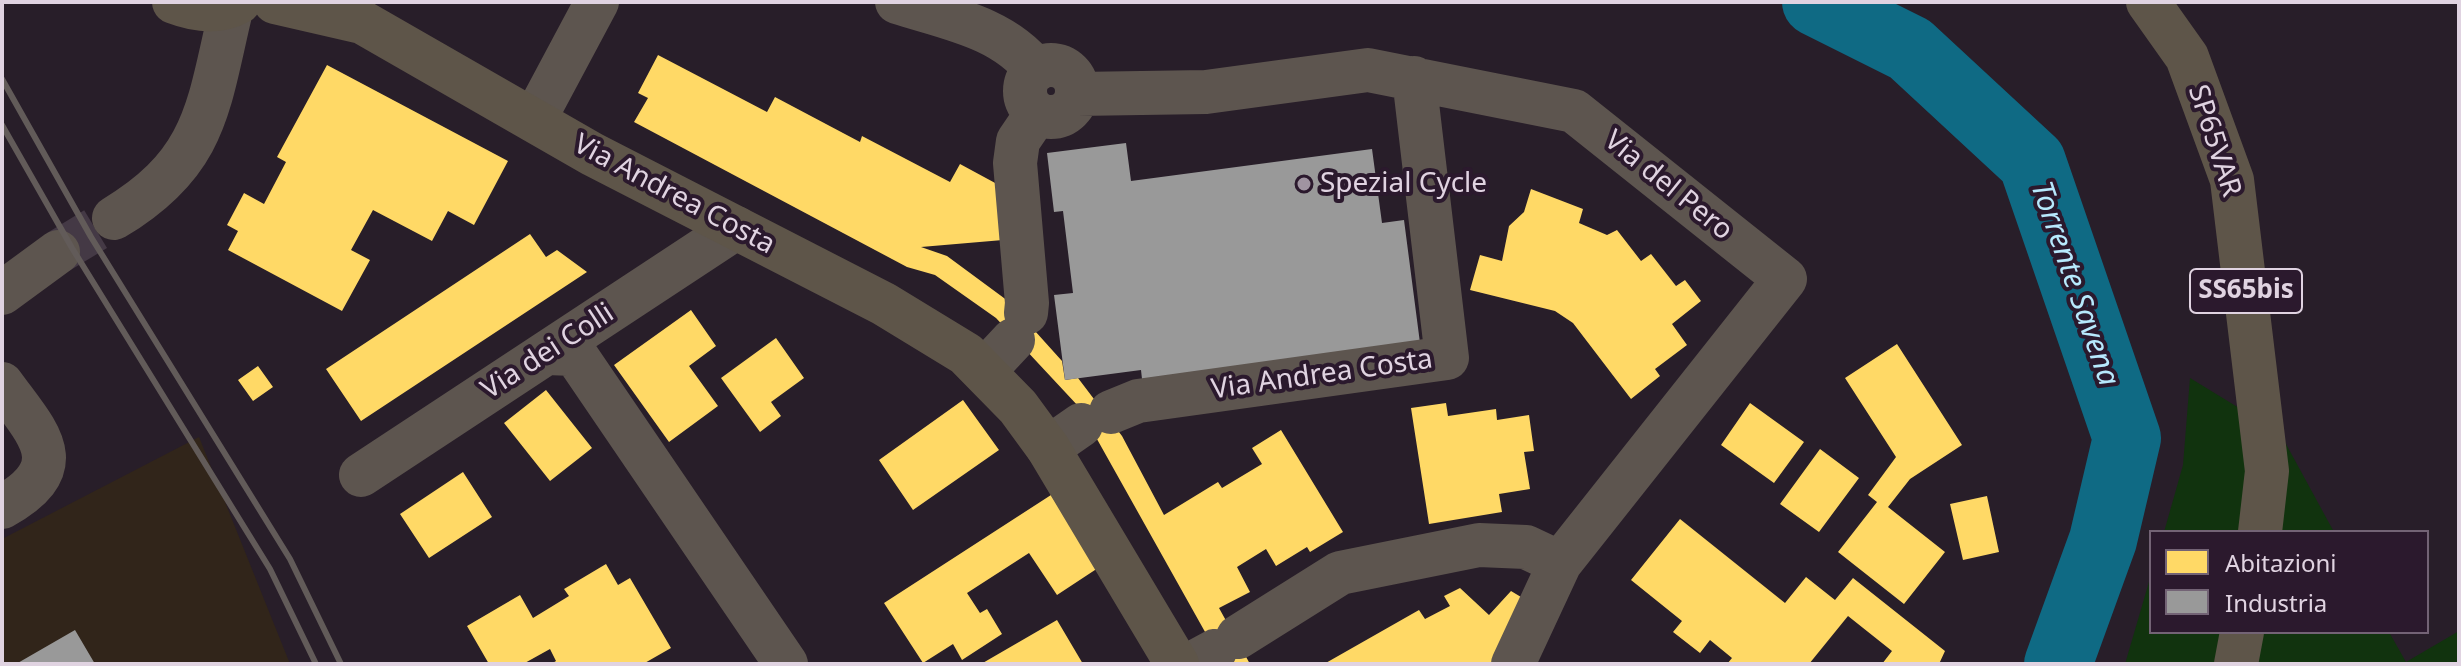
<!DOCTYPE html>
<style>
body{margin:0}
#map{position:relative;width:2461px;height:666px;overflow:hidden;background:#281e29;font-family:"Noto Sans",sans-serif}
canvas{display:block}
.frame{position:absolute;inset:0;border:4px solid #e0d3e1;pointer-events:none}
.legend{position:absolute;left:2149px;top:530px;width:280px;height:104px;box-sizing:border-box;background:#2b192d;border:2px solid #736375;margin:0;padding:10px 14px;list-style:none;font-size:24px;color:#e0d3e1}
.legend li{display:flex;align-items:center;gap:16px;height:40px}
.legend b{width:40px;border:2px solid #736375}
</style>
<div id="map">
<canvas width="2461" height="666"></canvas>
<div class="frame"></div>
<ul class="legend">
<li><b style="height:22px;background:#ffd966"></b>Abitazioni</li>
<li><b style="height:22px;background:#999"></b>Industria</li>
</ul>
</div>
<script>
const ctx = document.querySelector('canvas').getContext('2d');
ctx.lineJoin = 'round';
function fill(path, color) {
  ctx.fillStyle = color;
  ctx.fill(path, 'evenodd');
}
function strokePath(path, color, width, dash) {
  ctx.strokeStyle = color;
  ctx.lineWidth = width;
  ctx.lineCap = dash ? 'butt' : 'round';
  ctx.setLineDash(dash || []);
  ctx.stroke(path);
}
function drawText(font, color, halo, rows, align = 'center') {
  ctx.font = font + ' "Noto Sans",sans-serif';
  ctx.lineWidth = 8;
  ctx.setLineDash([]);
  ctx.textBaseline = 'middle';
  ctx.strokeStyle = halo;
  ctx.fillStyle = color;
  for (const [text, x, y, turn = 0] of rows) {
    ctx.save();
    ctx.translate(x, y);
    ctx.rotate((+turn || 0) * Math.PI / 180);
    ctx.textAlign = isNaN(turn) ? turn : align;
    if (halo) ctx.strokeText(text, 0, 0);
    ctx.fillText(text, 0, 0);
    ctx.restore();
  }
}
fill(new Path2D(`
 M199 437 290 664H2V539Z`), '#31251a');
fill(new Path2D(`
 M2190 378 2280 433 2334 532H2164L2183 465Z
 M2151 575V632H2389L2406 662 2459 631V664H2125Z`), '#11330e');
fill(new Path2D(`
 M658 55 767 112 775 97 860 142 862 136 950 182 960 164 997 184 1003 240 921 247 947 256 1008 301 1062 361 1065 380 1078 378 1122 436 1164 515 1218 482 1222 488 1262 464 1252 448 1281 430 1343 532 1310 552 1307 547 1276 566 1266 549 1237 567 1250 592 1219 608 1250 664H1223L1079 407 996 318 935 275 907 267 634 122 648 98 638 93Z
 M327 65 508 161 474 225 448 211 432 241 373 210 351 250 370 260 342 311 228 250 238 231 227 225 244 193 264 204 286 162 277 157Z
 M1531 189 1583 209 1579 223 1607 235 1617 230 1641 261 1651 254 1676 286 1685 280 1701 301 1672 324 1687 345 1655 369 1660 376 1631 399 1573 323 1555 311 1470 290 1480 255 1502 261 1509 226 1524 212Z
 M530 234 546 257 557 250 587 272 361 421 326 369Z
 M691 310 716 346 689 366 718 406 669 442 614 365Z
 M776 338 804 378 771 402 781 416 760 432 721 378Z
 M1897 344 1962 445 1910 479 1888 507 1945 552 1904 604 1838 552 1877 502 1868 495 1896 457 1845 378Z
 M258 366 273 387 253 401 238 380Z
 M546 390 592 448 550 481 504 423Z
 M963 400 999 450 913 510 879 460Z
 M1446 403 1448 416 1496 409 1497 420 1529 415 1534 451 1524 452 1530 489 1499 494 1502 512 1429 524 1411 408Z
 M1750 403 1804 442 1774 483 1721 445Z
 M1820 449 1859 478 1819 532 1780 504Z
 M463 472 492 517 429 558 400 514Z
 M1051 495 1098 568 1057 595 1029 553 967 593 980 613 987 609 1002 634 962 660 953 644 923 663 884 603Z
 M1987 496 1999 552 1963 560 1950 504Z
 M1680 519 1785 603 1806 577 1835 600 1853 578 1945 651 1939 664H1882L1892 651 1848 616 1809 664H1727L1732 658 1710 640 1700 653 1673 632 1682 621 1631 580Z
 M606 564 618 585 630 578 671 648 643 664H551L556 661 550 649 523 664H489L467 626 520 595 533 618 569 596 564 589Z
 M1460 588 1489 615 1511 591 1526 600 1494 664H1324L1419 610 1425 619 1450 606 1444 596Z
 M1057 620 1083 664H981Z`), '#ffd966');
fill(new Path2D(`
 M1126 143 1131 181 1372 149 1382 223 1404 220 1420 343 1142 379 1141 370 1065 380 1054 295 1073 293 1063 211 1054 212 1047 153Z
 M75 630 95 664H16Z`), '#999');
strokePath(new Path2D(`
 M1816 2 1910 49 2032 162 2127 438 2103 540 2058 664`), '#0f6a84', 68);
strokePath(new Path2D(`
 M58 252 114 218`), '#443945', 44, [44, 22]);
strokePath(new Path2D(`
 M897 2C947 18 1003 27 1036 70
 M1025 91a26 26 0 1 1 52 0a26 26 0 1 1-52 0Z
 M1077 94 1206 92 1368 70 1574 111 1785 279 1560 563 1513 664
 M534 120 597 2
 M114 218C209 161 208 104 232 6
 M2 293 58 252
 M1026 313 1027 303 1015 163 1018 141 1037 113
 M546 353 575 354 786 664
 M984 371 1013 340
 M2 384C38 434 75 466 2 507
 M1111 412 1138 401 1447 358 1414 78
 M1048 448 1081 425
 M361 475 736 228
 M1238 637 1340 573 1479 545 1526 547 1560 563
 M1191 664 1215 651`), '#5d554f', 44);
strokePath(new Path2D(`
 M174 2C195 10 218 14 239 2
 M275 2 362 22
 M338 2 362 22 592 154 884 304 966 354 1018 407 1048 448 1177 664
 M2148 2 2187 57 2232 180 2267 471 2260 532
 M2236 664 2242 632`), '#5e5549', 44);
strokePath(new Path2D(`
 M2 79 91 237 290 559 341 664
 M2 125 72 248 270 569 316 664`), '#625b59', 6);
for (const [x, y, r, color] of [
 [1304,184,8,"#a094a1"]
]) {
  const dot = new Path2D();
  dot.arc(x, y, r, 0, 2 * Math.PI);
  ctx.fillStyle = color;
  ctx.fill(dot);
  strokePath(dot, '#2b192d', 3);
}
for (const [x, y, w] of [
 [2246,291,112]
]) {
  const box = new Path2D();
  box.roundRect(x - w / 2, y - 22, w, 44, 6);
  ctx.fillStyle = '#2b192d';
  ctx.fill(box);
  strokePath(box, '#e0d3e1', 2);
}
drawText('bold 26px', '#e0d3e1', null, [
 ["SS65bis",2246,291]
]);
drawText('28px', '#e0d3e1', '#2b192d', [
 ["SP65VAR",2214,141,72],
 ["Via del Pero",1668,186,39],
 ["Via Andrea Costa",674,195,28],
 ["Via dei Colli",548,352,-33],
 ["Via Andrea Costa",1322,375,-8]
]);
drawText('28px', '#e0d3e1', '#2b192d', [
 ["Spezial Cycle",1320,184]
], 'left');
drawText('italic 30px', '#b7e9fd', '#2b192d', [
 ["Torrente Savena",2074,284,71]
]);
</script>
